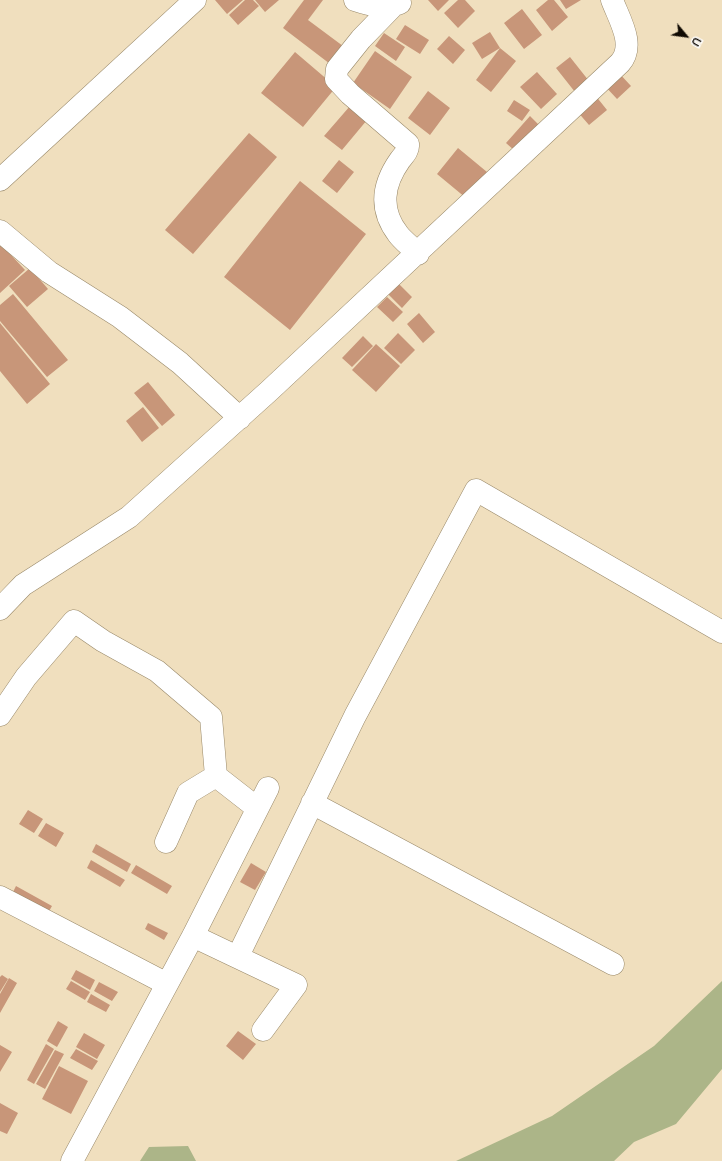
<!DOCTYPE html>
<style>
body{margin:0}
#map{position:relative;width:722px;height:1161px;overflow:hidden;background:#f0dfbe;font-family:Mulish,sans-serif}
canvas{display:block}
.north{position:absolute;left:666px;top:16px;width:40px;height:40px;-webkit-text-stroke:3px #fff;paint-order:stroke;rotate:119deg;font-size:11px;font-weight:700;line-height:16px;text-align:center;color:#100a02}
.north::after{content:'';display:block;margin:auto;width:14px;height:18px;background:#100a02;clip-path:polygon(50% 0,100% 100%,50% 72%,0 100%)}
</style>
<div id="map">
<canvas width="722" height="1161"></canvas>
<div class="north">U</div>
</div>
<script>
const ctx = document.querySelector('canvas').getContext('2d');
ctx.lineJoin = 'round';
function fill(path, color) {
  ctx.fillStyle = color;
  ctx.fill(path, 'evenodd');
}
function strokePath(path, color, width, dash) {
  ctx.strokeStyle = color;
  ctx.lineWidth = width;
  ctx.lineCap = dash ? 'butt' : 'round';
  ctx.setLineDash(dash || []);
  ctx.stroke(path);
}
fill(new Path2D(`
 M722 981V1069L676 1124 634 1142 614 1161H456L552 1116 654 1046Z
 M188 1146 196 1161H140L149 1147Z`), '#acb588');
fill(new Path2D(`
 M215 0H243L227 14Z
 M245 0H253L259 6 238 25 229 15Z
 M255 0H279L265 12Z
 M304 0H323L308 20 347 49 334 67 283 28Z
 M428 0H449L438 11Z
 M458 0H465L475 11 458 28 444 13Z
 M548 0H554L568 17 552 31 536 10Z
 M560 0H581L566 9Z
 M522 9 542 35 524 49 504 23Z
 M405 25 429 40 420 54 396 39Z
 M490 32 500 48 482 59 472 43Z
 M384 33 405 47 396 61 375 46Z
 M449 36 465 50 453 64 437 49Z
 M500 48 516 61 491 92 476 80Z
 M375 51 412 77 390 109 353 83Z
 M295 52 336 87 303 127 261 93Z
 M570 57 589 81 575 92 556 68Z
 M537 72 557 94 541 109 520 87Z
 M618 72 631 86 617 99 604 85Z
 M428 91 450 108 430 135 408 118Z
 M595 95 607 110 589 125 576 110Z
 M514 100 530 110 522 121 507 111Z
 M350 106 367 120 342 150 324 136Z
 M530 116 539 125 515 151 506 143Z
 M249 133 277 157 193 254 165 230Z
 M458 148 487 172 466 198 437 174Z
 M339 160 354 172 337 193 322 181Z
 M300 181 366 234 290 330 224 277Z
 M0 243 25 270 0 293Z
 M30 268 48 289 27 307 9 286Z
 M397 282 412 297 402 308 387 293Z
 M13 294 68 360 47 377 0 321V305Z
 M387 297 403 312 393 322 377 307Z
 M419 313 435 332 423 343 407 324Z
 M0 323 50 384 27 404 0 371Z
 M398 333 415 350 401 364 384 348Z
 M363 336 373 346 352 367 342 358Z
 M376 344 400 366 376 392 352 370Z
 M148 382 175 415 162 426 134 393Z
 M143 407 159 428 142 442 126 421Z
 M28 810 43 819 34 833 19 824Z
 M46 823 64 833 56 847 38 836Z
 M96 844 131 864 127 872 92 852Z
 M91 860 125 880 120 887 87 868Z
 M251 863 266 872 255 890 240 882Z
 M136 865 172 886 167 894 131 873Z
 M16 886 52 906 48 913 12 894Z
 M148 923 168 933 164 940 145 929Z
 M76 970 95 980 90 990 71 979Z
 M2 975 8 979 0 992V977Z
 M9 978 17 983 0 1013V994Z
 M71 981 90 992 85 1000 66 989Z
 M99 982 118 992 112 1001 94 991Z
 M91 994 110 1005 106 1012 87 1002Z
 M58 1021 68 1027 57 1047 47 1041Z
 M238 1031 256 1044 243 1060 226 1046Z
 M84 1033 105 1045 97 1059 76 1047Z
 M46 1044 54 1049 34 1084 27 1080Z
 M0 1045 12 1052 0 1072Z
 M76 1049 98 1061 92 1070 70 1058Z
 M55 1050 64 1054 45 1089 36 1084Z
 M59 1066 88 1081 71 1114 42 1099Z
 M0 1103 18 1113 7 1134 0 1131Z`), '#c89679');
const minor = new Path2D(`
 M355 0C370 5 385 9 400 3
 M393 6 361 39 337 69 336 79 350 94 408 144C409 150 404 155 400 160 383 184 379 209 398 234 403 241 412 247 418 254
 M0 180 195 0
 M0 231 49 272 120 317 180 363 240 418
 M0 609 23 585 129 517 269 391 620 63C636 45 619 19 612 0
 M0 715 26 677 74 621 103 641 157 671 211 717 216 776 188 793 166 842
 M216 776 257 808
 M312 803 613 964
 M0 897 167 984
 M193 936 296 985 263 1030
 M238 956 355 716 476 490 722 632
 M72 1161 193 936 268 788`);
strokePath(minor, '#988869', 23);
strokePath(minor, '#fff', 22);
</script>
